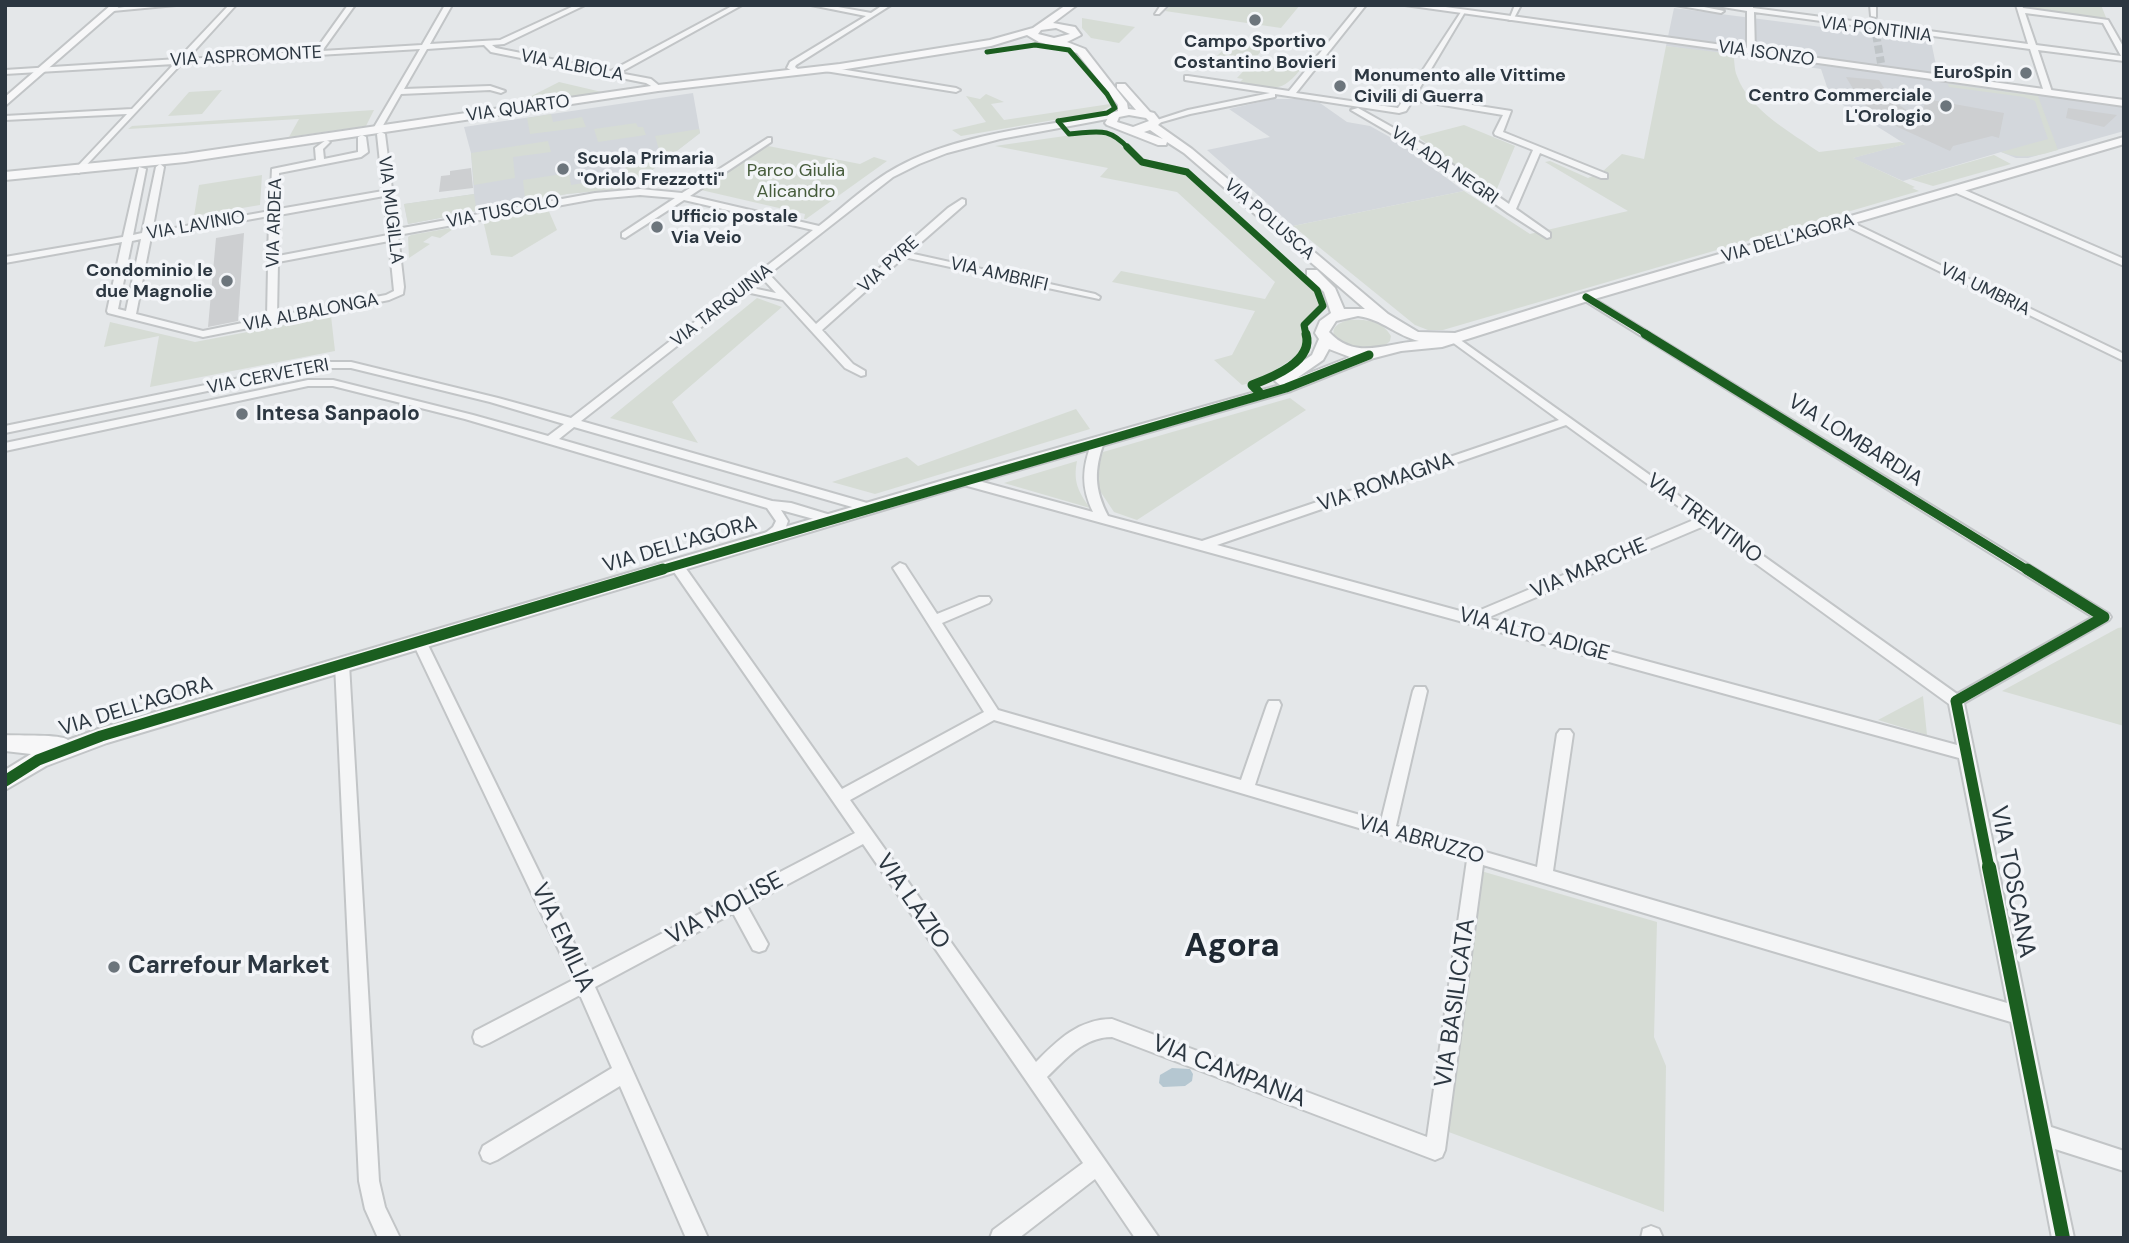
<!DOCTYPE html>
<style>
body{margin:0}
#map{position:relative;width:2129px;height:1243px;overflow:hidden;background:#e4e7e9;font-family:"DM Sans",sans-serif}
canvas{display:block}
.frame{position:absolute;inset:0;border:7px solid #2c3741;pointer-events:none}
</style>
<div id="map">
<canvas width="2129" height="1243"></canvas>
<div class="frame"></div>
</div>
<script>
const ctx = document.querySelector('canvas').getContext('2d');
ctx.lineJoin = 'round';
function fill(path, color) {
  ctx.fillStyle = color;
  ctx.fill(path, 'evenodd');
}
function strokePath(path, color, width, dash) {
  ctx.strokeStyle = color;
  ctx.lineWidth = width;
  ctx.lineCap = dash ? 'butt' : 'round';
  ctx.setLineDash(dash || []);
  ctx.stroke(path);
}
function drawText(font, color, halo, rows, align = 'center') {
  ctx.font = font + ' "DM Sans",sans-serif';
  ctx.lineWidth = 7;
  ctx.setLineDash([]);
  ctx.textBaseline = 'middle';
  ctx.strokeStyle = halo;
  ctx.fillStyle = color;
  for (const [text, x, y, turn = 0] of rows) {
    ctx.save();
    ctx.translate(x, y);
    ctx.rotate((+turn || 0) * Math.PI / 180);
    ctx.textAlign = isNaN(turn) ? turn : align;
    if (halo) ctx.strokeText(text, 0, 0);
    ctx.fillText(text, 0, 0);
    ctx.restore();
  }
}
fill(new Path2D(`
 M1674 8 1931 41 1938 75 2124 101V131L2028 158H2016L2001 152 1903 181 1852 158 1905 144 1840 103 1827 87 1821 69 1666 46Z
 M693 93 700 133 629 188 567 194 408 224 404 204 474 194 471 153 464 127Z
 M1273 99H1297L1320 103 1347 122 1370 126 1397 141 1464 191 1293 226 1207 150 1270 137 1229 109Z`), '#d3d7dc');
fill(new Path2D(`
 M1172 5H1300L1281 28 1165 11Z
 M2026 5H2101L2107 20 2033 10Z
 M1082 18 1135 27 1119 43 1091 38 1082 28Z
 M1246 45 1264 47 1252 63 1300 70C1279 96 1271 87 1240 82L1243 79 1237 78 1251 63 1216 57 1222 51 1216 50 1219 46 1242 49Z
 M1666 46 1733 54C1735 61 1734 70 1737 76 1749 110 1792 133 1819 152L1900 142 1906 144 1853 158 1915 187 1912 188 1919 191 1443 330H1428L1415 325 1293 226 1464 191 1530 234 1628 211 1545 162 1550 161 1588 178 1602 172 1622 154 1644 159Z
 M559 82 606 93 512 106Z
 M1948 84 2038 96 2058 150C2037 156 2022 160 2001 152L2048 139 2035 101 2024 97 1949 87Z
 M222 90 202 114 168 116 189 92Z
 M986 94 1004 102 991 104 1004 120 1110 104 1111 106 1100 112 961 136 952 130 986 122 966 96 980 99Z
 M374 110 366 126 289 137 299 119 128 129 132 126Z
 M551 114 553 122 582 117 586 127 530 134 527 118Z
 M636 123 638 127H643L646 135 598 142 594 129Z
 M1464 125 1515 146 1496 191 1476 181 1418 137Z
 M699 129 700 133 629 188 567 194 408 224 404 204 474 194 476 207 525 199 523 180 569 173 571 185 627 176 625 158 660 153 655 136Z
 M1093 132 1108 133 1141 163 1183 172 1315 292 1320 308C1305 318 1296 326 1307 344L1303 352 1258 381 1242 385 1214 360 1232 355 1255 311 1112 282 1121 271 1265 299 1275 282 1177 192 1100 177 1108 168 995 146Z
 M548 141 551 152 513 157 515 178 474 185 471 153Z
 M768 146 860 164 874 157 887 161 806 219H804L805 214 701 190Z
 M1994 155 2011 164 1933 186 1910 179Z
 M262 175 260 205 194 216 199 185Z
 M547 207 557 230 512 257 491 255 483 220Z
 M456 227 440 238 432 236 423 242 430 244 409 258 408 237 411 235Z
 M757 298 782 307 672 402 698 443 610 418Z
 M331 316 335 351 150 387 159 336 104 347 110 322 195 342Z
 M1348 320C1364 319 1382 320 1391 336L1390 341C1369 364 1305 333 1348 320Z
 M1290 398 1306 410 1137 520 1114 512 1098 488 1097 473 1103 452Z
 M1076 409 1090 429 875 494 832 482 907 457 918 466Z
 M1077 461C1073 482 1078 491 1090 508L1004 483Z
 M2124 627V726L2002 691 2118 628Z
 M1923 696 1927 735 1878 720Z
 M1481 871 1657 922 1654 1037 1666 1066 1664 1212 1446 1131Z`), '#d6dcd5');
fill(new Path2D(`
 M1172 1068 1190 1069 1193 1074 1192 1081 1185 1086 1163 1087 1159 1083 1160 1075Z`), '#b5c7d1');
fill(new Path2D(`
 M1846 77 1879 80 1891 99 1920 120 1926 99 2004 113 1999 138 1992 136 1953 146 1950 151 1889 123 1861 102Z
 M2068 108 2117 115 2104 127 2066 118Z
 M471 168 473 188 439 192 441 176 450 175V171Z
 M244 233 238 321 208 327 216 238Z`), '#cdcfd1');
strokePath(new Path2D(`
 M1876 34 1881 63`), '#bfc4c7', 8, [8, 3.5]);
const street = new Path2D(`
 M139 5H176L113 11 110 9Z
 M229 5H236L187 59 315 51 348 5H355L322 51 422 45 445 5H452L430 44 500 40 576 5H585L504 44 492 45 496 48 611 71 734 5H742L619 73 651 79 662 88 658 90 646 83 491 52 484 45 427 49 404 89 490 86 505 91 501 93 490 90 401 94 381 129 377 131 373 129 420 49 182 63 79 173 76 172V168L127 114 5 120V116L132 109 174 64 5 74V70L178 59Z
 M811 5H827L871 13 883 5H891L796 65 795 67 802 72 798 74 787 68 790 62 866 16Z
 M1161 5H1168L1159 14H1155Z
 M1359 5H1366L1296 93 1398 108 1461 12H1465L1415 96 1511 111 1503 132 1607 174V178H1601L1540 153 1516 209 1550 233V237L1547 238 1508 213 1418 149 1351 110 1358 108 1424 145 1509 204 1533 150 1495 135 1494 133 1503 115 1413 100 1406 111 1399 113 1275 94V97L1190 114 1155 124 1151 122 1188 110 1270 93 1185 80V76H1188L1289 91Z
 M1515 5H1521L1513 20H1509Z
 M1675 5H1694L1724 11 1721 13Z
 M1711 5 1747 7V5H1753V8L2028 44 2016 5H2022L2023 8 2108 20 2124 48V61L2038 50 2052 92 2048 94 2044 92 2030 49 1754 12 1755 52 1751 54 1747 52V11ZM2025 13 2103 23 2121 56 2036 45Z
 M1870 5H1876V17L1871 16Z
 M828 67 956 88 960 90 956 92 825 71 824 69Z
 M1115 113 1119 115 1118 117 1000 139 947 153 919 164 893 177 769 274 816 324 948 208 962 199 965 200V204L909 253 1095 294 1100 297 1099 299 904 257 822 330 853 364 865 371V375L861 376 845 368 783 300 746 292 581 421 874 505 876 508 874 511H866L574 427 559 439 772 501 791 503 837 517 838 520 837 523 832 524 781 510 788 521 784 532 766 542 759 538 773 527 776 521 767 508 465 419 333 386H308L5 451V443L308 380H333L473 415 548 436 564 424 490 402 351 368H318L5 433V426L318 362H351L498 398 571 418 813 230 684 200 625 238 622 237V233L675 198 640 195 595 199 398 235 404 287 403 294 389 300 203 337 108 313 107 311 122 242 5 263V257L123 237 139 167 146 169 133 235 142 233 156 167 160 164 164 167 152 232 270 211 272 169 316 160 315 148 326 140 330 142 323 149 324 159 358 152V137L362 135 366 137 368 152 361 157 279 173V209L383 191 377 134 381 132 385 134 397 229 595 193 640 189 682 193 768 138H771V142L690 196 819 226C841 209 863 188 887 173 951 133 1042 127 1115 113ZM384 196 388 235 278 256 279 215ZM269 216 267 318 203 331 136 314 151 237ZM141 239 126 311 118 309 132 241ZM389 241 394 291 386 295 277 316 278 262ZM763 279 776 293 752 288Z
 M1954 188H1960L2124 259V266L1954 192Z
 M1847 220 2124 354V361L1844 225 1842 223Z
 M1586 294 2109 614 2111 617 2109 620 1964 703 2051 1127 2124 1151V1171L2055 1149 2074 1238H2052L2011 1022 1483 865 1445 1150 1442 1157 1435 1160 1112 1037C1083 1037 1066 1059 1047 1077L1159 1238H1135L1095 1179 1019 1238H990L993 1230 1083 1163 863 844 747 906 768 944 765 950 759 952 753 950 733 913 595 987 708 1238H686L620 1086 497 1160 490 1163 483 1160 480 1153 483 1146 612 1068 580 995 489 1043 482 1046 475 1043 473 1037 475 1031 573 980 412 641 414 637H424L426 641 588 972 855 833 672 569 670 566 672 563H682L842 789 984 712 893 568 900 563 905 565 937 614 979 597H989L991 600 989 603 942 623 998 710 1241 780 1267 705 1269 701H1279L1281 705 1255 785 1381 821 1413 691 1415 687H1425L1427 691 1396 826 1537 867 1557 734 1560 730H1570L1573 734 1553 871 2007 1003 1959 758 960 484 958 481 964 477 1093 512C1081 487 1082 468 1092 442L1098 438 1104 442C1094 470 1094 489 1108 516L1202 541 1559 420 1448 339 1447 337 1452 334 1957 694 2093 617 1582 299 1581 297ZM1566 425 1696 519 1471 614 1217 545ZM1704 526 1949 704 1957 745 1487 618ZM994 720 1467 860 1427 1137 1112 1019C1079 1019 1058 1040 1036 1062L850 800Z
 M342 659 347 660 349 664 379 1181 385 1207 400 1238H378L365 1209 359 1181 335 664 337 660Z
 M1651 1226 1659 1229 1663 1238H1641L1643 1229Z`);
const secondary = new Path2D(`
 M111 5H121L5 106V97Z
 M1066 5H1077L1053 23 1075 27 1081 35 1067 42 1085 49 1127 103 1128 109 1136 110 1117 88V84H1125L1150 112 1154 113 1161 122 1158 125 1192 149 1388 314 1418 332 1455 333 1581 294 2124 137V144L1591 300 1442 347 1401 351 1374 358 1291 391 963 486 107 743 46 766 5 790V770L31 754 5 751V735C19 736 61 734 68 740L101 728 951 478 1280 385 1275 381 1278 378 1312 355 1319 339 1315 333 1320 321 1331 313 1324 292 1307 276V270H1317L1335 288 1344 309H1365L1184 153 1167 142 1166 145H1158L1107 125 1105 123 1111 113 1118 111V105L1077 53 1039 42 1027 35 991 46 840 70 658 91 185 162 5 180V172L185 154 658 85 840 64 990 40 1033 28ZM1056 28 1070 34 1054 38 1038 34 1041 30ZM1129 115 1146 118 1149 121 1133 127 1117 122 1119 117ZM1150 130 1163 139 1144 132ZM1358 316C1382 319 1397 336 1419 341 1386 343 1356 361 1329 332L1336 321ZM1329 349 1350 357 1297 378 1323 360Z
 M1405 5H1431L2124 100V106Z`);
strokePath(street, '#c2c5c7', 4);
strokePath(secondary, '#c2c5c7', 4);
fill(street, '#f4f5f6');
fill(secondary, '#f7f7f8');
strokePath(new Path2D(`
 M987 52 1035 45 1069 50 1107 94 1115 108 1107 113 1058 121
 M1058 121 1069 134C1098 132 1108 126 1129 149`), '#1b5e20', 5);
strokePath(new Path2D(`
 M1127 147 1142 162 1187 172 1317 290 1323 306 1304 325 1306 335
 M1586 297 1648 335`), '#1b5e20', 7);
strokePath(new Path2D(`
 M1645 334 2029 571
 M1259 392 1252 385C1273 377 1314 361 1306 334
 M657 571 1286 388 1369 355`), '#1b5e20', 9);
strokePath(new Path2D(`
 M5 781 38 760 101 736 663 569
 M1989 868 1956 701 2104 617 2027 569`), '#1b5e20', 11);
strokePath(new Path2D(`
 M1989 867 2063 1238`), '#1b5e20', 14);
for (const [x, y, r, color] of [
 [1255,20,7,"#6c757c"],
 [2026,73,7,"#6c757c"],
 [1340,86,7,"#6c757c"],
 [1946,106,7,"#6c757c"],
 [563,169,7,"#6c757c"],
 [657,227,7,"#6c757c"],
 [227,281,7,"#6c757c"],
 [242,414,7,"#6c757c"],
 [114,967,7,"#6c757c"]
]) {
  const dot = new Path2D();
  dot.arc(x, y, r, 0, 2 * Math.PI);
  ctx.fillStyle = color;
  ctx.fill(dot);
  strokePath(dot, '#f3f5f8', 2.5);
}
drawText('18px', '#2c3741', '#f3f5f8', [
 ["VIA PONTINIA",1876,30,7],
 ["VIA ISONZO",1766,54,8],
 ["VIA ASPROMONTE",246,57,-3],
 ["VIA ALBIOLA",572,66,11],
 ["VIA QUARTO",518,109,-8],
 ["VIA ADA NEGRI",1444,166,34],
 ["VIA MUGILLA",390,210,83],
 ["VIA TUSCOLO",503,212,-11],
 ["VIA POLUSCA",1269,220,41],
 ["VIA ARDEA",275,223,-88],
 ["VIA LAVINIO",196,226,-10],
 ["VIA DELL'AGORA",1788,239,-16],
 ["VIA PYRE",889,265,-42],
 ["VIA AMBRIFI",999,275,13],
 ["VIA UMBRIA",1985,290,26],
 ["VIA TARQUINIA",722,306,-38],
 ["VIA ALBALONGA",311,313,-11],
 ["VIA CERVETERI",268,377,-11]
]);
drawText('bold 18px', '#2c3741', '#f3f5f8', [
 ["Campo Sportivo",1255,42,"center"],
 ["Costantino Bovieri",1255,63,"center"],
 ["EuroSpin",2012,73],
 ["Monumento alle Vittime",1354,76,"left"],
 ["Civili di Guerra",1354,97,"left"],
 ["Centro Commerciale",1932,96],
 ["L'Orologio",1932,117],
 ["Scuola Primaria",577,159,"left"],
 ["\"Oriolo Frezzotti\"",577,180,"left"],
 ["Ufficio postale",671,217,"left"],
 ["Via Veio",671,238,"left"],
 ["Condominio le",213,271],
 ["due Magnolie",213,292]
], 'right');
drawText('18px', '#465c3b', '#f3f5f8', [
 ["Parco Giulia",796,171],
 ["Alicandro",796,192]
]);
drawText('bold 21px', '#2c3741', '#f3f5f8', [
 ["Intesa Sanpaolo",256,414]
], 'left');
drawText('21px', '#2c3741', '#f3f5f8', [
 ["VIA LOMBARDIA",1855,441,32],
 ["VIA ROMAGNA",1386,483,-19],
 ["VIA TRENTINO",1704,519,36],
 ["VIA DELL'AGORA",680,545,-16],
 ["VIA MARCHE",1589,569,-23],
 ["VIA ALTO ADIGE",1534,635,15],
 ["VIA DELL'AGORA",136,707,-17],
 ["VIA ABRUZZO",1421,840,16]
]);
drawText('24px', '#2c3741', '#f3f5f8', [
 ["VIA TOSCANA",2012,882,79],
 ["VIA LAZIO",912,902,55],
 ["VIA MOLISE",725,909,-28],
 ["VIA EMILIA",562,938,65],
 ["VIA BASILICATA",1456,1003,-82],
 ["VIA CAMPANIA",1229,1072,21]
]);
drawText('bold 24px', '#2c3741', '#f3f5f8', [
 ["Carrefour Market",128,967]
], 'left');
drawText('bold 33px', '#1e2832', '#f3f5f8', [
 ["Agora",1232,947]
]);
</script>
